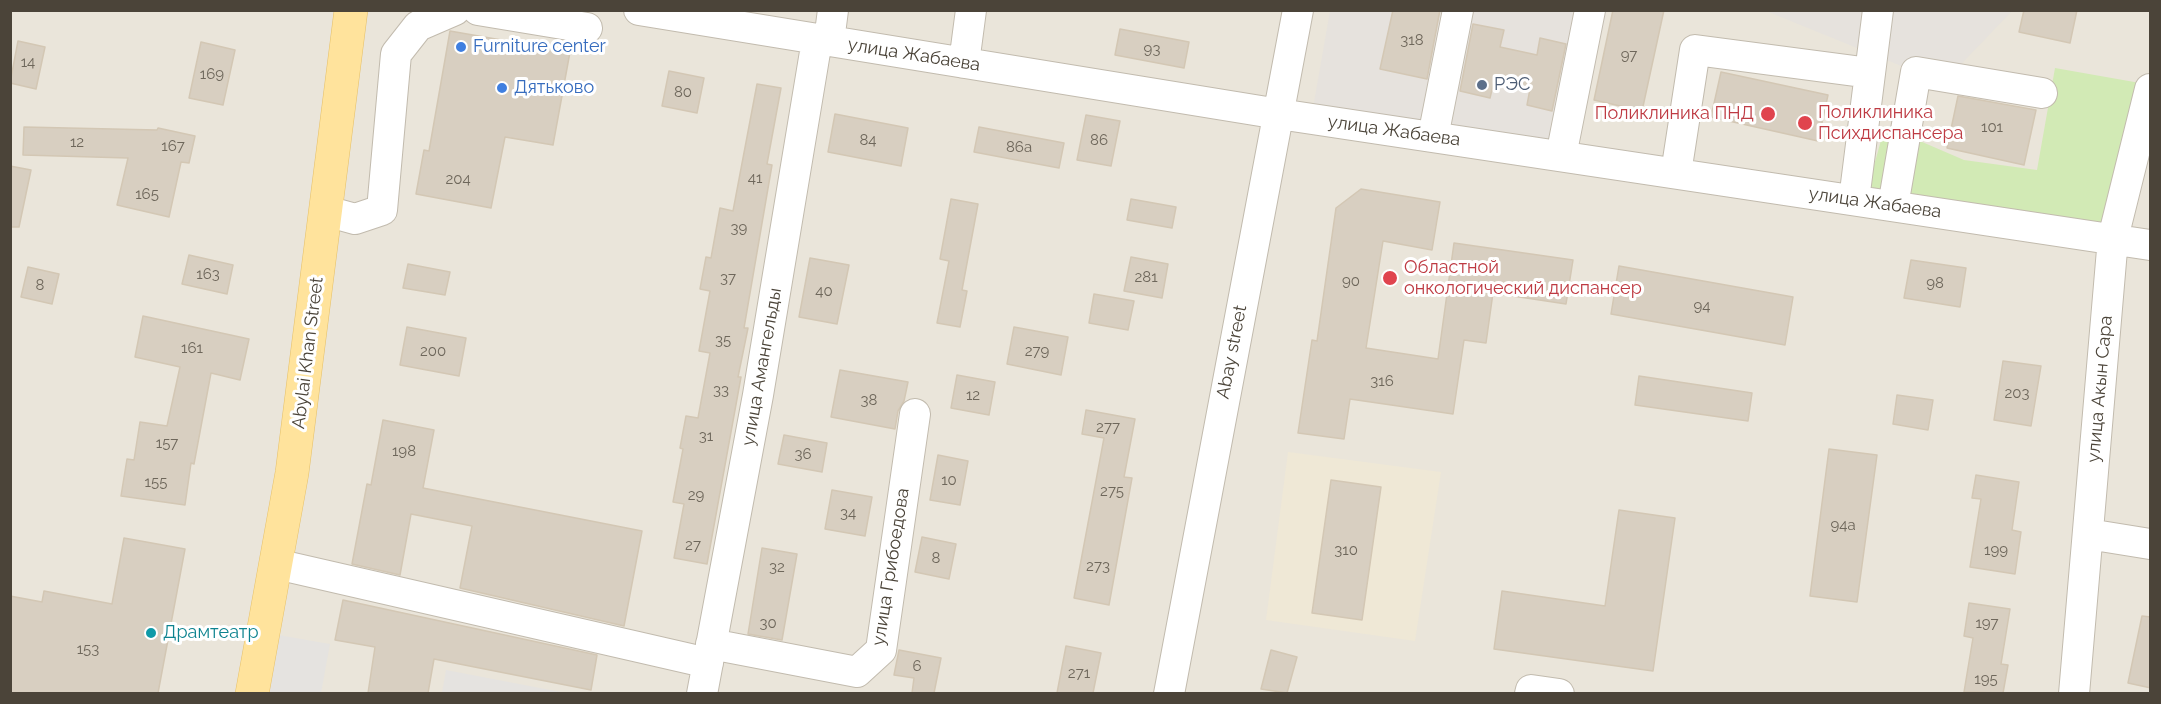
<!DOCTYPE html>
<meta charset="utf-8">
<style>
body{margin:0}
#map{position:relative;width:2161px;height:704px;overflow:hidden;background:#f6f3ec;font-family:Raleway,sans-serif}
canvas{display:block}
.frame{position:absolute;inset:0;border:12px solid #4b4439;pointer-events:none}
</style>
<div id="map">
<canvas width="2161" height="704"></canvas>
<div class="frame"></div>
</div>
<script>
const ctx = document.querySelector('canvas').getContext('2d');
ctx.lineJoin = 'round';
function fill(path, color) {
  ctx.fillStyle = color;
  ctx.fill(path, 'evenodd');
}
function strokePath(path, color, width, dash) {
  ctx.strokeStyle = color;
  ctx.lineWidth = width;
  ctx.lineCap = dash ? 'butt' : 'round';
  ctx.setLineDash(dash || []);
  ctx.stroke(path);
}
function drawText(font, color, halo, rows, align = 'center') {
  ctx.font = font + ' Raleway,sans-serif';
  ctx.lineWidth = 6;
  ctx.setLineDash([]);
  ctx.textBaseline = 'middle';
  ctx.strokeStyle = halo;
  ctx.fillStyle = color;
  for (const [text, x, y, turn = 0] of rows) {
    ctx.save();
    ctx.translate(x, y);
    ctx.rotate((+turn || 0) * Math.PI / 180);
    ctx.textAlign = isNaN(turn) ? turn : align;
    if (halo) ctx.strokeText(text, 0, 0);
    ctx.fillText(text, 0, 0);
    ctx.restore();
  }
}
fill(new Path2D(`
 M11 11H2150V693H11Z`), '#eae5da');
fill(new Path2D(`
 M1330 11H1607L1576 146 1313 108Z
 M1766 11H2012L1943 83Z`), '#e6e2dd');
fill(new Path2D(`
 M1288 452 1441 472 1415 641 1266 620Z`), '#efe8d6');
fill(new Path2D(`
 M2055 68 2140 83 2105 226 1868 187 1885 126 1964 160 2037 170Z`), '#d2eab5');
fill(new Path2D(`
 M278 635 330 644 321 693 268 694Z
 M446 670 566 693H442Z`), '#e5e3e0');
const building = new Path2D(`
 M1393 10H1440L1427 79 1380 69Z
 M1613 10H1664L1642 111 1594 100Z
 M2024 10H2077L2070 43 2019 32Z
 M1473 24 1504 30 1500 47 1537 55 1540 38 1566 44 1552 111 1527 105 1530 89 1494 81 1490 98 1460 91Z
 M1120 29 1189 42 1184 68 1115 55Z
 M450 31 570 52 553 145 505 137 491 208 416 194 424 150 429 151Z
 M18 41 45 47 36 89 10 83Z
 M201 42 235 50 223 105 189 98Z
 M669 71 704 78 697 113 662 106Z
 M1721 72 1828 95 1818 141 1711 117Z
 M757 84 781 88 767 164 772 165 744 328H748L738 377H741L707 564 674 558 684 504 673 502 683 449 680 448 686 416 698 418 710 353 699 351 710 291 700 289 706 257 711 258 720 208 733 211Z
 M1958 96 2036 110 2024 165 1947 148Z
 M835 114 908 128 901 166 828 152Z
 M1086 115 1120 121 1111 166 1077 160Z
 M24 127 157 130 158 128 195 136 189 163 181 162 169 217 117 205 128 158 23 155Z
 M979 127 1064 143 1059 168 974 152Z
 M10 166 31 170 19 227H10Z
 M1361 189 1440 202 1432 250 1383 241 1366 348 1438 359 1454 243 1573 260 1566 304 1493 293 1486 343 1464 340 1453 414 1350 399 1344 439 1298 433 1312 340 1317 341 1336 208Z
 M951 199 978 204 962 290 967 291 960 327 937 323 949 261 940 259Z
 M1131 199 1176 207 1172 228 1127 220Z
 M189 255 233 265 227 294 182 284Z
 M1131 257 1168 264 1162 298 1124 291Z
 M810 258 849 265 837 324 799 317Z
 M1911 260 1966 268 1960 307 1904 298Z
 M408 264 450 272 445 295 403 288Z
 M1619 266 1793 297 1785 345 1611 314Z
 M28 267 59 274 52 304 21 297Z
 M1094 294 1134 301 1128 330 1089 323Z
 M143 316 249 339 240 380 211 373 194 464 191 463 185 505 121 496 127 459 134 460 140 422 167 426 180 367 135 357Z
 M407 327 466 338 459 376 400 365Z
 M1014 327 1068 337 1061 375 1007 364Z
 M2003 361 2041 366 2031 426 1994 420Z
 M840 370 908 382 904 401 898 411 895 429 831 417Z
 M957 375 995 382 989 415 951 408Z
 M1639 376 1752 393 1748 421 1635 405Z
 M1897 395 1933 400 1928 430 1893 424Z
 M1086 410 1135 419 1124 477 1132 478 1109 605 1074 598 1104 438 1082 434Z
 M383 420 434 430 423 488 642 531 624 626 460 588 472 526 411 514 400 575 352 564 367 484 371 485Z
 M784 435 827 443 822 472 778 464Z
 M1829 449 1877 455 1857 602 1810 596Z
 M938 455 968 461 960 505 930 500Z
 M1976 475 2019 482 2012 530 2021 532 2015 574 1970 567 1981 499 1972 498Z
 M1331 480 1381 487 1362 620 1312 613Z
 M832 490 872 497 865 536 825 529Z
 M1619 510 1675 518 1653 671 1494 649 1502 591 1605 606Z
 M922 537 956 544 949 579 915 572Z
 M124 538 185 549 158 693H10V596L42 602 44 591 112 604Z
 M762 548 797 554 782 640 748 634Z
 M343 600 597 655 591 690 434 659 428 693H368L375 647 335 640Z
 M1969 603 2010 609 2001 664 2008 665 2003 693 1964 692 1973 638 1964 636Z
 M2142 616 2151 617V688L2128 683Z
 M1066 646 1101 653 1093 693H1057Z
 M899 650 941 658 934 693H912L914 678 894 675Z
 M1271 650 1297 657 1287 693 1261 689Z`);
fill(building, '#d8cfc1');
strokePath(building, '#d3c7b4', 1.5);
const minor = new Path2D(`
 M478 10 587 28
 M639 10 1279 114 2150 245
 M829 41 833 10
 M964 63 971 10
 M1433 137 1458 10
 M1561 156 1590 10
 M1676 173 1695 50 1870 73
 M1854 200 1878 10
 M1893 206 1916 72 2042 93
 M326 211 355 219 382 210 396 54 418 26 455 10
 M2088 534 2150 544
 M276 564 708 663
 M711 644 857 672 881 650 915 414
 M702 694 758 395 817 40
 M1169 694 1298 10
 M1530 694 1531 690 1559 694
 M2074 694 2113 238 2150 89`);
const major = new Path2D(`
 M252 694 292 473 351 10`);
strokePath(minor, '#c2bbae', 32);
strokePath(major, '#e6c16a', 34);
strokePath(minor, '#fff', 30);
strokePath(major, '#ffe39c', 33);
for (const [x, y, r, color] of [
 [461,47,6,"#3f7fe0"],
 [1482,85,6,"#5c6f8a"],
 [502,88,6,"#3f7fe0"],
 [1768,114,8,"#e0444e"],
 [1805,123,8,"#e0444e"],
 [1390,278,8,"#e0444e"],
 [151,633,6,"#0f9aa8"]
]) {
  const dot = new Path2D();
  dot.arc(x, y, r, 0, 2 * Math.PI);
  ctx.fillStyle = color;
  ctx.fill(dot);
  strokePath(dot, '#fff', 2);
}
drawText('15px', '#6e675b', null, [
 ["318",1412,40],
 ["93",1152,49],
 ["97",1629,55],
 ["14",28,62],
 ["169",212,74],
 ["80",683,92],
 ["101",1992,127],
 ["84",868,140],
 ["86",1099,140],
 ["12",77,142],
 ["167",173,146],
 ["86а",1019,147],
 ["41",755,178],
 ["204",458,179],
 ["165",147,194],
 ["39",739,228],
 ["163",208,274],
 ["281",1146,277],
 ["37",728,278],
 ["90",1351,281],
 ["98",1935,283],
 ["8",40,285],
 ["40",824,291],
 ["94",1702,306],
 ["35",723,340],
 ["161",192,348],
 ["200",433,351],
 ["279",1037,351],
 ["316",1382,381],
 ["33",721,390],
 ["203",2017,393],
 ["12",973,395],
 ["38",869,400],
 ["277",1108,427],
 ["31",706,436],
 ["157",167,443],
 ["198",404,451],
 ["36",803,454],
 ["10",949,480],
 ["155",156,482],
 ["275",1112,491],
 ["29",696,495],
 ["34",848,513],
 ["94а",1843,525],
 ["27",693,545],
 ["310",1346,550],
 ["199",1996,550],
 ["8",936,558],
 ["273",1098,566],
 ["32",777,567],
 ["30",768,623],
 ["197",1987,623],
 ["153",88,649],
 ["6",917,666],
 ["271",1079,673],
 ["195",1986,679]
]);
drawText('18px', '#366cbe', '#fff', [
 ["Furniture center",473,47],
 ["Дятьково",514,88]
], 'left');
drawText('18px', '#4b4439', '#fff', [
 ["улица Жабаева",914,55,9],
 ["улица Жабаева",1394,131,8],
 ["улица Жабаева",1875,203,8],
 ["Abay street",1232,352,-79],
 ["Abylai Khan Street",308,353,-83],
 ["улица Амангельды",762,367,-80],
 ["улица Акын Сара",2100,389,-85],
 ["улица Грибоедова",891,567,-81]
]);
drawText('18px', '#4e5e75', '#fff', [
 ["РЭС",1494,85]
], 'left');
drawText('18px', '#be3a42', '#fff', [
 ["Поликлиника",1818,113],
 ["Психдиспансера",1818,134],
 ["Поликлиника ПНД",1754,114,"right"],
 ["Областной",1404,268],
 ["онкологический диспансер",1404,289]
], 'left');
drawText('18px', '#0d838f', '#fff', [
 ["Драмтеатр",163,633]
], 'left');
</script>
